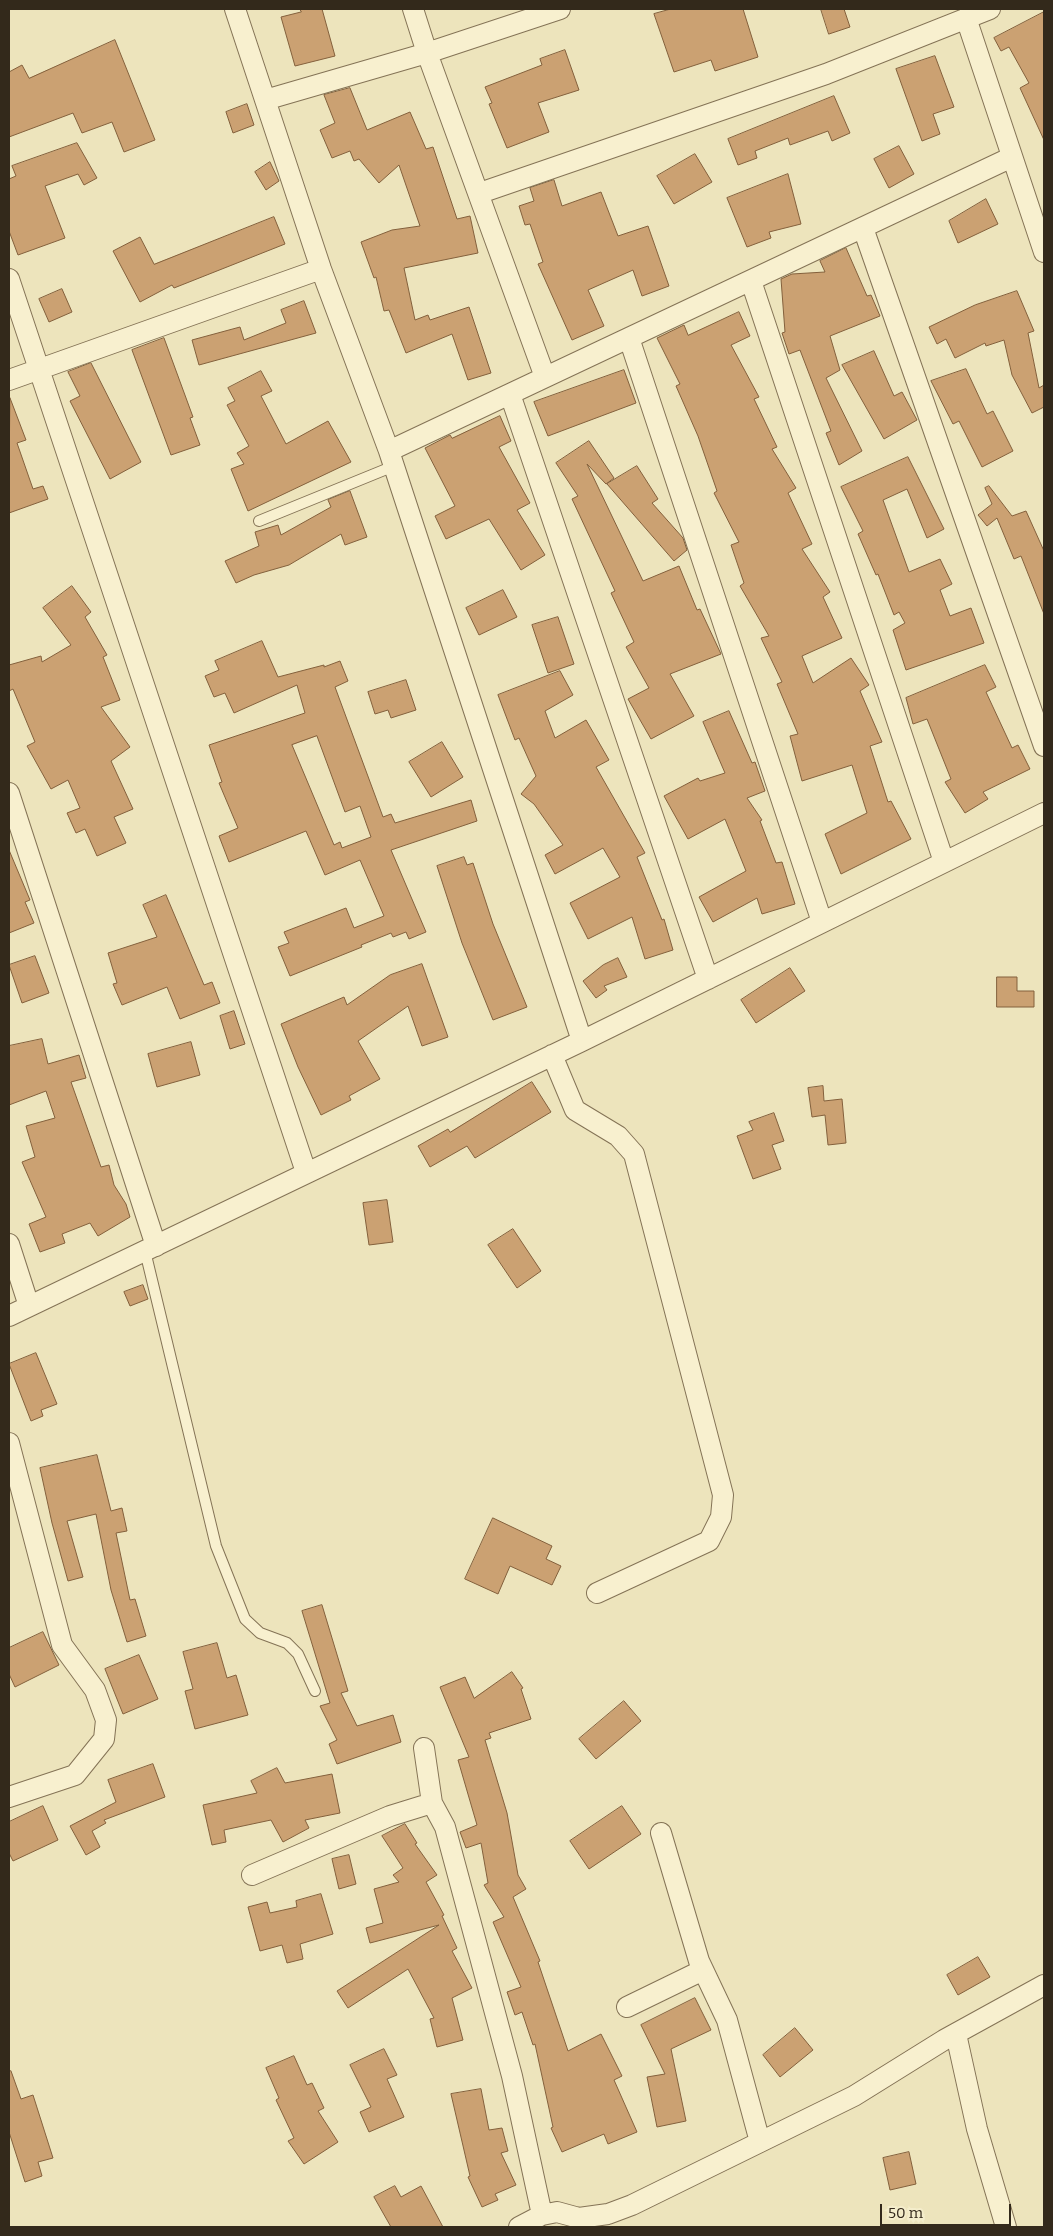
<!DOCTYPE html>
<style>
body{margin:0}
#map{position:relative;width:1053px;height:2236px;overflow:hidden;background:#ede4bc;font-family:Bitter,serif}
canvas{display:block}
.frame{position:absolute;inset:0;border:10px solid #33291b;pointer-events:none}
.scale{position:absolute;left:880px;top:2204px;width:131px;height:22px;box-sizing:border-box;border:2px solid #33291b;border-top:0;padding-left:6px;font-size:15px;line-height:18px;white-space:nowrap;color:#33291b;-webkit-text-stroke:4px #f4edcb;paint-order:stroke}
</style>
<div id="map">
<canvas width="1053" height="2236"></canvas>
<div class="frame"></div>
<div class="scale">50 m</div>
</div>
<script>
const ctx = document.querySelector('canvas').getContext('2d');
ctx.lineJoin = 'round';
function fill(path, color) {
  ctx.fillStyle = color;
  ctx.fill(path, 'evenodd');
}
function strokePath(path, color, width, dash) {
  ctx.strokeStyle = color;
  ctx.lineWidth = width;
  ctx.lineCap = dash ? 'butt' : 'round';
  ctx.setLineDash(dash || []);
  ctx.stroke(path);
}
const building = new Path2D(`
 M300 9H322L335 56 295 66 281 17 301 12Z
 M671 9H743L758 57 715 71 711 60 674 72 654 14Z
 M821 9H844L850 27 829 34Z
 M1044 12V140L1020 88 1029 83 1009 47 1001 51 994 38Z
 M115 40 155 140 124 152 112 122 82 133 73 113 9 137V72L22 65 29 78Z
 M565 50 579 90 538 103 549 132 507 148 489 104 492 103 485 87 542 65 540 59Z
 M935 56 954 107 933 114 940 134 922 141 896 69Z
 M350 88 367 130 410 112 426 149 433 147 457 219 470 216 478 253 404 268 415 320 428 315 430 320 469 307 491 373 468 380 452 334 406 353 389 310 384 311 376 277 374 278 361 242 392 230 420 226 399 165 379 183 359 159 354 161 350 151 332 158 320 130 335 123 324 95Z
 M834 96 850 133 832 141 828 131 790 145 788 138 755 151 757 158 738 165 728 139Z
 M247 104 254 125 233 133 226 112Z
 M77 143 97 178 84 185 78 174 45 186 65 238 18 255 9 231V179L16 176 12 166Z
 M899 146 914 174 889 188 874 159Z
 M695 154 712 182 674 204 657 176Z
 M270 162 279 181 266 190 255 172Z
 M788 174 801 224 769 232 771 238 747 247 727 198Z
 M554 180 562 206 601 192 618 236 648 226 669 286 642 296 633 270 588 290 604 326 572 340 538 264 543 262 530 224 525 225 519 206 534 201 530 188Z
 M986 199 998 224 958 243 949 221Z
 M274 217 285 244 174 288 172 285 140 302 113 251 140 237 154 264Z
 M846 248 867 296 871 295 880 316 830 336 840 370 826 378 862 451 839 465 826 433 831 431 800 350 789 354 782 333 785 332 781 279 792 274 825 272 820 261Z
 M62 289 72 312 49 322 39 299Z
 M1017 291 1034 331 1028 333 1039 388 1044 385V407L1032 413 1012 375 1004 340 986 346 985 343 955 358 946 339 937 344 929 327 975 305Z
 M304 301 316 333 199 365 192 340 240 327 244 340 286 323 281 310Z
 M739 312 750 336 731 345 759 397 754 399 777 447 772 449 796 488 788 493 812 544 802 549 830 592 823 597 842 638 802 656 813 683 851 658 869 685 860 691 882 742 870 746 888 802 891 801 911 839 841 874 825 834 867 813 852 765 802 781 790 736 798 734 777 684 782 682 761 638 769 636 740 586 744 583 731 545 739 542 714 493 717 491 698 436 676 386 680 384 657 338 684 325 688 335Z
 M164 338 193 417 190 418 200 445 171 455 132 350Z
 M874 351 894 396 902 392 917 420 884 439 842 365Z
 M91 363 141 462 110 479 70 401 80 396 68 372Z
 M966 369 987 414 993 411 1013 451 982 467 959 421 953 424 931 381Z
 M624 370 636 403 548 436 534 402Z
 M261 371 272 391 261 396 286 444 328 421 351 462 248 511 231 469 244 464 237 453 249 446 227 405 235 401 228 388Z
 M10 398 26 440 17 443 33 489 43 486 48 499 9 513Z
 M500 416 511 441 499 447 530 503 517 510 545 555 521 570 489 519 446 539 435 516 455 506 425 448 450 435 452 438Z
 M589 441 614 478 606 484 587 464 643 581 679 566 697 610 700 609 721 654 670 674 694 716 651 739 628 699 649 688 626 647 634 642 611 593 615 591 572 499 578 496 556 463Z
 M908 457 944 529 927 538 907 489 883 500 909 572 940 559 952 584 940 590 950 616 971 608 984 643 906 670 893 630 905 623 899 612 894 615 878 574 876 575 858 534 863 531 841 487Z
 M637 466 658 499 652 503 683 538 687 550 674 561 607 484Z
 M989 486 1012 516 1026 511 1044 551V614L1021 556 1014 559 997 518 987 526 978 515 992 504 985 488Z
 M350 491 367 537 345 545 341 534 289 565 254 575 236 583 225 561 259 546 255 532 278 525 281 535 331 507 328 500Z
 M72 586 91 612 85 617 107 655 103 657 120 700 101 707 130 747 111 761 133 809 114 817 126 843 97 856 85 829 76 833 67 813 80 808 68 780 51 789 27 746 35 742 13 689 9 691V665L41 656 42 662 71 645 43 608Z
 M503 590 517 617 479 635 466 608Z
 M558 617 574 664 548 673 532 625Z
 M262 641 278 677 324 665V667L340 661 348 681 335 687 383 817 391 814 395 823 471 800 477 821 391 850 426 932 409 939 406 932 393 937 391 933 361 945 362 947 290 976 278 947 289 943 284 932 346 908 354 928 384 916 360 860 325 875 306 831 229 862 219 836 238 828 219 783 222 782 209 745 305 713 297 685 234 713 225 693 214 697 205 676 219 670 215 661ZM317 736 345 812 360 806 371 837 342 848 340 842 334 845 292 745Z
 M985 665 996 687 986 692 1012 748 1018 745 1030 769 983 792 988 799 965 813 945 782 951 779 927 719 913 724 906 698Z
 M560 671 573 695 545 711 555 738 586 720 609 760 596 767 645 853 637 857 662 920 664 919 673 950 645 959 632 917 588 939 570 903 620 877 603 848 555 874 545 855 563 845 534 804 521 794 536 776 519 738 515 740 498 695Z
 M406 680 416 710 391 718 388 710 375 714 368 692Z
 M729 711 752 763 755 762 765 791 747 798 762 820 760 821 776 863 782 862 795 904 762 914 757 898 713 922 699 897 746 871 725 819 688 839 664 796 698 778 700 781 725 773 703 722Z
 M442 742 463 777 431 797 409 762Z
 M9 850 30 900 25 902 34 923 9 933Z
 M464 857 467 865 473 863 493 924 527 1007 493 1020 462 943 437 866Z
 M166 895 204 985 212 982 220 1003 180 1019 167 987 122 1005 113 984 117 983 108 953 157 937 143 905Z
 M35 956 49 993 22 1003 9 965Z
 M618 958 627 977 604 986 607 990 596 998 583 981 603 965Z
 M422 964 448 1037 422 1046 408 1006 358 1041 380 1079 349 1096 351 1100 321 1115 298 1067 281 1024 344 997 347 1005 390 975Z
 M790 968 805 991 756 1023 741 1000Z
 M997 977H1017V991H1034V1007H997Z
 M234 1011 245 1044 230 1049 220 1016Z
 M42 1039 48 1064 79 1055 86 1078 71 1082 101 1167 109 1165 114 1185 126 1204 130 1217 98 1236 90 1223 62 1234 65 1243 40 1252 29 1224 46 1217 22 1162 35 1157 26 1126 55 1118 46 1091 9 1105V1046Z
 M191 1042 200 1075 157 1087 148 1054Z
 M532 1082 551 1112 475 1158 467 1146 430 1167 418 1146 448 1129 450 1132Z
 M823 1086 824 1101 842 1099 846 1143 828 1145 825 1115 812 1117 808 1088Z
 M774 1113 784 1141 772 1145 781 1169 753 1179 737 1136 753 1130 749 1122Z
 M387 1200 393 1242 369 1245 363 1203Z
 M513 1229 541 1271 517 1288 488 1245Z
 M143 1285 148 1299 130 1306 124 1292Z
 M36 1353 57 1404 41 1410 43 1416 31 1421 9 1364Z
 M97 1455 111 1511 122 1508 127 1531 116 1533 130 1600 135 1599 146 1636 127 1642 111 1590 96 1514 67 1521 83 1577 68 1581 52 1523 40 1468Z
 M493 1518 552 1546 546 1559 561 1566 552 1585 510 1566 498 1594 465 1579Z
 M322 1605 348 1691 341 1693 357 1726 393 1715 401 1742 337 1764 329 1744 337 1740 320 1706 330 1703 302 1611Z
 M43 1632 59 1665 15 1687 9 1674V1648Z
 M217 1643 227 1678 236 1675 248 1715 195 1729 185 1691 193 1689 183 1652Z
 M139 1655 158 1699 123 1714 105 1669Z
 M512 1672 523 1688 521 1689 531 1719 489 1733 491 1738 485 1740 507 1813 518 1875 526 1889 513 1897 540 1961 538 1962 568 2051 601 2034 622 2076 614 2080 637 2132 608 2144 604 2134 562 2152 551 2128 553 2127 535 2044 533 2045 522 2012 515 2015 507 1992 521 1987 493 1922 504 1917 484 1885 488 1883 481 1843 466 1848 460 1832 477 1825 458 1760 469 1757 440 1687 465 1677 474 1698Z
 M624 1701 641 1721 596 1759 579 1739Z
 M153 1764 165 1797 104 1820 106 1823 92 1831 100 1847 86 1855 70 1826 116 1802 108 1780Z
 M277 1768 285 1783 332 1774 340 1813 305 1820 309 1828 283 1842 271 1820 224 1830 226 1842 212 1845 203 1805 257 1793 251 1781Z
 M43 1806 58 1840 13 1861 9 1853V1822Z
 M622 1806 641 1834 589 1869 570 1841Z
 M405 1824 417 1843 415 1844 437 1875 426 1882 444 1915 442 1916 457 1948 452 1951 472 1988 452 1998 463 2040 437 2047 430 2019 434 2018 408 1969 348 2008 337 1991 439 1925 370 1943 366 1928 383 1923 374 1889 399 1882 393 1875 403 1868 382 1836Z
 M349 1855 356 1884 339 1889 332 1859Z
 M321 1894 333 1934 300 1944 303 1959 287 1963 282 1945 260 1951 248 1907 267 1902 270 1913 297 1907 296 1901Z
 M978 1957 990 1977 958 1995 947 1975Z
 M695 1998 711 2030 671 2049 686 2121 657 2127 647 2077 665 2074 641 2025Z
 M795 2028 813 2050 780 2077 763 2055Z
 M384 2049 397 2075 387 2079 404 2117 369 2132 360 2112 371 2107 350 2065Z
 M294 2056 307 2085 312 2083 324 2108 318 2111 338 2142 304 2164 288 2141 294 2138 276 2100 279 2098 266 2068Z
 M11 2071 21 2099 33 2095 53 2158 38 2162 42 2176 25 2182 9 2132V2072Z
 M481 2089 489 2130 502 2128 508 2151 501 2153 516 2185 495 2194 498 2200 482 2207 468 2177 470 2176 451 2094Z
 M909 2152 916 2184 890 2190 883 2158Z
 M395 2186 401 2197 421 2186 443 2227H391L374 2197Z`);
fill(building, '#cba172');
strokePath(building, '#83603c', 1);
const lane = new Path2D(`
 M259 521 394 466
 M145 1251 216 1546 245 1619 260 1633 287 1643 298 1654 315 1691`);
const street = new Path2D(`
 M235 9 321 269 389 451 582 1041
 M413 9 427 53 560 9
 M966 18 1044 252
 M265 100 427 53 545 377
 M480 193 826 74 990 9
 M863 228 1044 746
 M9 279 306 1172
 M751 281 944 862
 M629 338 822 922
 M9 380 321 269
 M510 394 708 979
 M389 451 1012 157
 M9 793 156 1246
 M552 1055 575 1110 618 1136 634 1154 723 1495 721 1517 709 1541 597 1593
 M9 1244 29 1306
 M9 1316 582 1041 1044 813
 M9 1443 62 1645 95 1690 106 1720 104 1739 75 1775 9 1797
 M424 1748 432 1803
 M661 1833 699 1961 727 2020 760 2142
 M252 1875 390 1816 432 1803 445 1827 512 2076 542 2215
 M627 2007 703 1970
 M956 2034 977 2129 1006 2227
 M519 2227 542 2215 557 2212 579 2218 608 2214 632 2205 854 2096 944 2040 1044 1985`);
strokePath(lane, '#847356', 12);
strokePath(street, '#847356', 22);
strokePath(lane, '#f8f0cf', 10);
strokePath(street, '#f8f0cf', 20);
</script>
